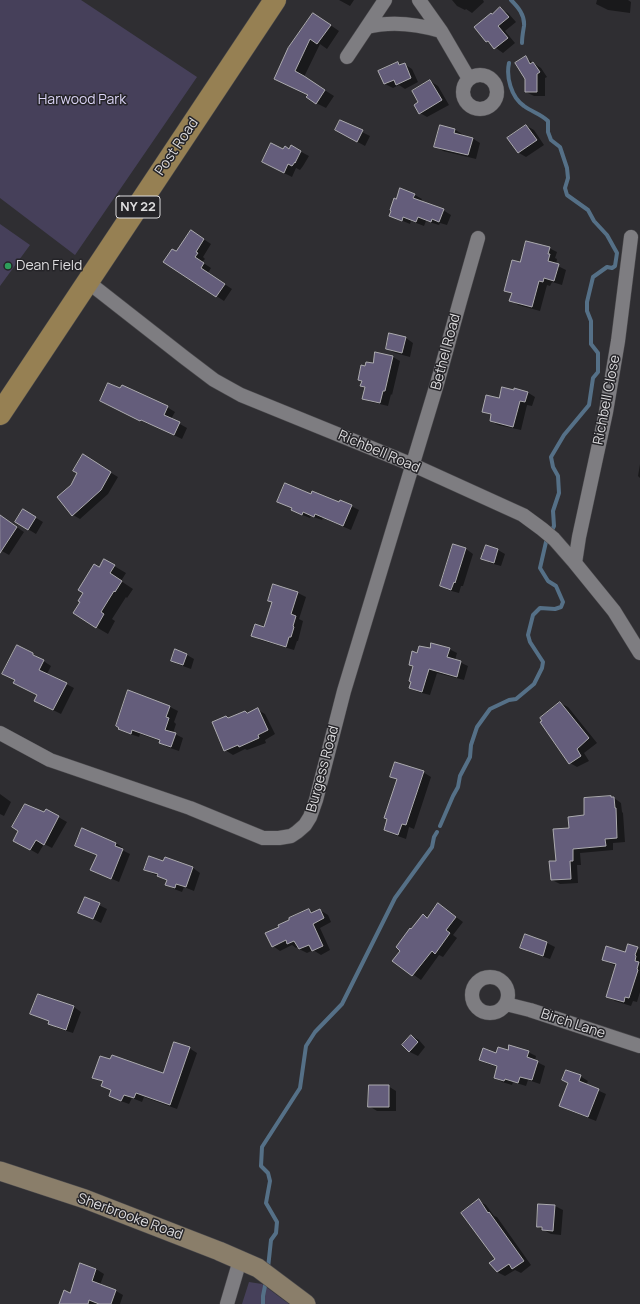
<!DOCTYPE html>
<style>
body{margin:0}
canvas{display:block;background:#2f2e32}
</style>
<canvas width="640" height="1304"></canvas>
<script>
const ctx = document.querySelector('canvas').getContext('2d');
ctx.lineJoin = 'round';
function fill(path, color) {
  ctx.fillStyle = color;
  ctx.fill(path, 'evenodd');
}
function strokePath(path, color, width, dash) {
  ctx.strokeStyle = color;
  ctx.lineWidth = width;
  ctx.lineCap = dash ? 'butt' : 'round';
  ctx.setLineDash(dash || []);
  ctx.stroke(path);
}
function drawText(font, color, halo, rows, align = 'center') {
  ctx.font = font + ' Manrope,sans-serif';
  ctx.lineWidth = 3;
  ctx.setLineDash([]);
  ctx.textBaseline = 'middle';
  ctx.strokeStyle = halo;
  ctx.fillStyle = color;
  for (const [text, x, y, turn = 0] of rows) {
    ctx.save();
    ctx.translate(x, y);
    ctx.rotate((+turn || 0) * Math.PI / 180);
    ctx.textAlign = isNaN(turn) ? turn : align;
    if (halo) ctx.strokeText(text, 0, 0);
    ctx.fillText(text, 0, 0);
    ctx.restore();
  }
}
fill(new Path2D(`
 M0 0H81L197 77 75 255 0 198Z
 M0 224 30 245 0 286Z
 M249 1282 262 1284 289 1304H242Z`), '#46405a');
fill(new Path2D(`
 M339 0H354L350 6Z
 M452 0H483L484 2 472 13 466 9 465 10 457 6Z
 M597 0H628L631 2 630 13 608 10 596 4Z
 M500 9 508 13 516 22 505 31 515 43 503 53 486 41 492 15Z
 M323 20 339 31 327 49 320 44 304 77 334 96 326 108 316 103 309 96 275 78Z
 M526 58 541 68 547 77 545 78V96H534L526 92Z
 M398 63 402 65 404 64 412 69 418 82 405 89 399 85 393 88 385 84 380 71Z
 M430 81 438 86 449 105 427 117 420 113V103Z
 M340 121 370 136 365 146 336 130Z
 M527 126 534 130 544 145 526 157 519 153Z
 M454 129 462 134V136L472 138 480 143 476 159 443 151 435 146Z
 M292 147 309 156 303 166 300 170 296 168 292 177 270 166 284 151 290 150Z
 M401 189 415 195 422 199 421 202 443 210 451 215 447 225 440 223 439 225 426 221 424 226 411 221 410 224 391 216Z
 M199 236 211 244 203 257 205 259 202 262 211 268 208 273 232 289 224 301 165 262Z
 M549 248 557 252 555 258 557 259 556 265 566 270 562 285 552 282 550 286 547 285 540 311 518 305 511 300 512 294 505 290 521 264Z
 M390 335 406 338 413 343 410 357 395 353 387 349Z
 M393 357 400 361 392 395 391 394 388 406 371 402 363 398 366 388 361 386 362 381 359 379 366 367Z
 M527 392 535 397 532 406 527 405 521 430 498 425 491 421V415L483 411 500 399Z
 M109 405 167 407 175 412 171 419 187 428 182 439 149 423 148 424Z
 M83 456 118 477 108 494 80 519 73 515 72 485 78 473Z
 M640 464V478L638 476Z
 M278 501 339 503 351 506 359 510 351 530 323 518 322 520 311 516 310 518 300 514 292 510 293 508Z
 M31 515 43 522 36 534 16 522Z
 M0 516 24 532 9 555 0 550Z
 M454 545 466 549 473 554 463 586H461L459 593 448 590 441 585Z
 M498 550 505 554 501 566 490 563 483 558Z
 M104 560 126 573 121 581 133 589 127 598 126 597 112 619 115 621 108 634 96 627 81 602Z
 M274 585 298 593 306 597 299 619 303 621 298 641H297L294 650 260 640 252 635 265 629 273 603Z
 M449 649 457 653 455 660 468 666 464 680 437 673 430 695 418 692 410 688 414 667 410 664 418 654 431 650Z
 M175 651 187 655 194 659 191 669 180 665 172 661Z
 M33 654 51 666 47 674 74 688 61 714 43 705 38 695 16 680Z
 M129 692 170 707 178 711 174 722 176 724 173 733 183 738 179 751 167 747 160 742V741L140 734 139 737 127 733 120 729Z
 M560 703 568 707 597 743 584 753 589 761 577 767 570 763Z
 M258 710 265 714 275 734 265 740 266 743 247 750 245 749 233 755 225 750 229 719 245 712 248 714Z
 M423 772 431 777 414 829 409 827 406 839 392 834 385 830 397 780 391 777Z
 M0 794 11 802 4 816 0 814Z
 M614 798 621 803 622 812 623 813 625 842 613 843V850L580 853 581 865H577L578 883 560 884 552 880 557 862 570 829 585 816Z
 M46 810 67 822 52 848 44 844 38 854 14 840 44 814Z
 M116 843 123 848 122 850 130 854 119 882 92 870 98 856 76 846Z
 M165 858 193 868 200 873 194 891 184 887 182 892 174 889 166 884 167 881 146 870 164 862Z
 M85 898 107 909 101 923 87 916Z
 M438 904 463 922 453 935 457 938 443 957 439 955 421 980 394 961Z
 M309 910 314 913 320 910 328 915 331 922 320 928 330 950 321 955 313 950 307 953 299 949 298 947 296 948 292 945 280 951 273 946 281 927Z
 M526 936 547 943 555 947 550 959 529 952 522 948Z
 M637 948 640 950V992L637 1002 633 1001 631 1006 615 1001 607 996 616 966 603 960 626 954Z
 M38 995 74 1007 81 1012 73 1033 57 1028 50 1023V1022L32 1013Z
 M411 1036 419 1040 425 1047 418 1056 410 1052 403 1045Z
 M189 1048 197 1053 177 1109 144 1097 142 1102 132 1098 129 1104 118 1100 110 1096 112 1091 102 1085 103 1082 93 1077 164 1074Z
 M509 1051 528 1052 536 1056 535 1061 545 1066 540 1084 528 1080 526 1086 513 1082 512 1085 502 1082 495 1078 498 1067 488 1064 480 1060 497 1054Z
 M580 1076 588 1081 586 1085 606 1094 596 1121 568 1110 561 1106Z
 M388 1086 396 1091V1111H377L369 1106Z
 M479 1201 486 1205 494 1216 497 1217 531 1265 521 1273 515 1270 505 1276 497 1272 496 1259Z
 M555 1206 563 1210 561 1235 551 1234 538 1227Z
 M81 1264 96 1269 104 1274 100 1285 116 1291 123 1295 120 1304H60L70 1294Z`), '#0007');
strokePath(new Path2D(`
 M511 0C518 7 525 15 524 26 523 32 522 37 522 43
 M440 826 453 796 458 787 460 776 470 757 471 745 477 727 490 709 509 700 516 699 534 684 542 668 543 662 530 642 528 635 533 615 540 608 555 609 561 607 563 602 556 586 548 581 540 568 546 542 554 526 553 511 559 493 558 476 553 467 551 457 564 435 589 405 593 378 598 372V353L591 344V321L587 311V302L593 277 607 267 612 268 615 266 617 253 607 235 594 221 588 210 567 195 565 188 568 178 567 168 560 147 551 140 548 132V121C541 114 532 112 524 106 511 97 506 77 509 63
 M268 1268 271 1240 276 1233 277 1222 266 1203 270 1181 268 1173 261 1166 262 1147 300 1088 306 1046 315 1032 342 1004 395 898 432 847 434 837 437 832
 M263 1304V1296L266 1281`), '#557087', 4);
const building = new Path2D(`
 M500 7 509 17 498 26 508 38 494 49 488 41 486 42 474 27 491 13 492 14Z
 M313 13 331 25 317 44 310 39 295 71 304 76 325 90 316 104 306 97 308 95 274 79 288 48Z
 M526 56 530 64 533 62 540 72 537 74V92H525V79L515 63Z
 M398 62 399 65 405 63 411 78 396 85 394 80 384 84 378 71Z
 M430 80 442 100 419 114 414 105 418 102 412 91Z
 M340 120 363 130 357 142 335 130Z
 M440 125 455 129 454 133 473 138 468 155 434 147Z
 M526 125 537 140 518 153 507 138Z
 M271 143 283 149 285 146 289 149 291 145 301 151 295 163V162L292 166 288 164 284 173 262 162Z
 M400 188 415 194 413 198 444 209 439 222 432 219 431 222 418 217 416 222 403 217 402 221 389 216 391 211 390 210 394 198 396 199Z
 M191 230 204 239 196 252 198 253 195 257 204 263 201 268 225 284 216 297 163 262 172 249 176 251Z
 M526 241 550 247 548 254H550L548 261 559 264 554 281 544 278 543 282 539 281 532 307 509 301 512 293 504 291 512 260 520 262Z
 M389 333 406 337 402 353 386 349Z
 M375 352 393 356 385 391H383L380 403 362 399 365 387 360 386 362 381 358 380 361 365 365 366 366 362 373 363Z
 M108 383 120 388 122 385 168 406 164 415 180 422 174 435 141 420 140 421 100 401Z
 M502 387 514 390V388L528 392 525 402 520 401 513 427 490 421 491 414 482 412 486 395 499 398Z
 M83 454 111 472 101 490 72 516 57 497 71 485 77 473 73 471Z
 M285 483 311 494 312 491 339 502 340 500 352 505 343 526 315 514 314 517 303 512 302 515 291 510 292 508 277 502Z
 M23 509 36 517 28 530 15 522Z
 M0 515 17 527 0 553Z
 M453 544 466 548 455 583 454 582 451 590 440 586Z
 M486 545 498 549 494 563 481 559Z
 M104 559 115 565 110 573 122 581 115 592 114 591 101 612 104 614 96 628 73 613 80 602 78 601 83 593 78 590 94 564 99 567Z
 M273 584 298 592 291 614 296 616 293 626 294 627 291 637H289L286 647 251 636 255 624 264 627 272 602 268 601Z
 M431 643 450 648 447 657 461 661 457 677 429 669 422 692 409 688 411 682 409 681 413 666 409 665 412 651 417 653 419 646 430 648Z
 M17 645 33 653V655L44 660 39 670 67 683 53 710 34 701 37 695 13 683 15 680 2 674Z
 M175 649 187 654 183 665 171 661Z
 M128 690 170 706 166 717 169 718 165 730 176 733 171 747 159 743 160 740 132 730 131 734 118 729 119 728 116 726Z
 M560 702 589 738 577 749 581 756 569 764 540 722 542 721 540 718Z
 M258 708 268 730 258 735 259 738 239 747 238 745 224 751 212 722 226 716 228 718 245 711 247 713Z
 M395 762 424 771 406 825 402 824 398 835 384 830 387 819 384 818 397 779 390 777Z
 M611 796V797H614L615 808H616L617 838 605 839 606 846 573 849V861H570L571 879 551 880 549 861H556L553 829 569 828 568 817 584 815V798Z
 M25 804 44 812 46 809 59 816 44 845 36 840 30 850 13 841 18 831 12 827Z
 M82 828 116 843 115 846 123 849 111 879 90 870 97 855 75 846Z
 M149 856 163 861 165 857 193 867 186 887 176 884 175 888 165 885 167 880 157 876 158 874 144 870Z
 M85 897 100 903 93 919 78 913Z
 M438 903 456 917 446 930 450 933 435 954 432 951 412 976 392 961 400 951 396 947 410 928 411 929 423 914 427 918Z
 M309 909 311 913 320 909 324 918 313 924 323 946 312 951 309 945 299 949 294 941 287 944 286 940 272 947 265 933 279 927 278 925 289 920V918Z
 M525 934 547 942 543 956 520 948Z
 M628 944 638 947 635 955 636 956 635 961 639 962 637 969 638 970 629 998 625 997 624 1002 606 997 616 964 602 960 606 946 625 952Z
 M38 994 74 1006 66 1030 48 1024 49 1021 30 1014Z
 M411 1035 418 1042 409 1052 402 1045Z
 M174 1042 190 1047 170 1105 136 1093 134 1098 124 1095 121 1101 109 1096 111 1090 101 1086 103 1081 92 1078 100 1056 110 1059 112 1055 163 1073Z
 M509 1045 529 1051 527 1057 538 1061 532 1080 520 1077 518 1083 505 1079 504 1081 494 1078 497 1066 479 1060 483 1048 496 1053 498 1047 508 1050Z
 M566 1070 581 1075 579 1081 599 1089 588 1117 559 1106 568 1083 562 1080Z
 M369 1085H389V1107H368Z
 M479 1199 488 1213 489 1212 524 1261 512 1269 509 1264 497 1272 489 1263 495 1259 461 1213Z
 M538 1204 555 1205 553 1231 542 1230V1227H537Z
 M80 1263 96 1269 92 1281 116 1290 111 1304H99L89 1300 88 1304H59L64 1290 70 1293Z`);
fill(building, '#645d7b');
strokePath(building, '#abaaae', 1);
const street = new Path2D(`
 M419 0 441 31 469 79
 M367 27C391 21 417 24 441 31
 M347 57 385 0
 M463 92a17 17 0 1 1 34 0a17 17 0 1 1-34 0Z
 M88 282 185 358 214 380 241 395 413 465 523 515 542 529 554 539 575 563 614 611 640 653
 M575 563 579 537 606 412 618 341 631 237
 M0 733 50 760 190 808 263 838H279L291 836 297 832 305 825 310 817 316 800 344 691 437 384 460 301 478 238
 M472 995a18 18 0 1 1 36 0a18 18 0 1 1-36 0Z
 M506 1004 530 1010 640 1046
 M227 1304 240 1260`);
const secondary = new Path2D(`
 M0 1171 85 1199 219 1251 258 1268 306 1304`);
const primary = new Path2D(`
 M0 414 275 0`);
strokePath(street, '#4a494c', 15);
strokePath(secondary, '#4a494c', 20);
strokePath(primary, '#4a494c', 23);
strokePath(street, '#7e7d81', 14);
strokePath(secondary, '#8a7e6a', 19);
strokePath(primary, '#968053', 22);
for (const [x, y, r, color] of [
 [8,266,4,"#2e9e5b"]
]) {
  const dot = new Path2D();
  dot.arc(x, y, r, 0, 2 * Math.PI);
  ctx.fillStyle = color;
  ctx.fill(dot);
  strokePath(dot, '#252428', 1.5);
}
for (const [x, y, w] of [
 [138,207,44]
]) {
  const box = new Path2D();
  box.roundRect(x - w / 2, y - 11, w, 22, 3);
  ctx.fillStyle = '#252428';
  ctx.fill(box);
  strokePath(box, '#dddcde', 1);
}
drawText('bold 13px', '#dddcde', null, [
 ["NY 22",138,207]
]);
drawText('14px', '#dbd4f6', '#252428', [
 ["Harwood Park",82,100]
]);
drawText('14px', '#dddcde', '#252428', [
 ["Post Road",177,147,-56],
 ["Bethel Road",446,352,-75],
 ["Richbell Close",607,400,-79],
 ["Richbell Road",379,452,23],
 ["Burgess Road",323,769,-75],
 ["Birch Lane",573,1024,18],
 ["Sherbrooke Road",130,1217,20]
]);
drawText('14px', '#dddcde', '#252428', [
 ["Dean Field",16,266]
], 'left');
</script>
